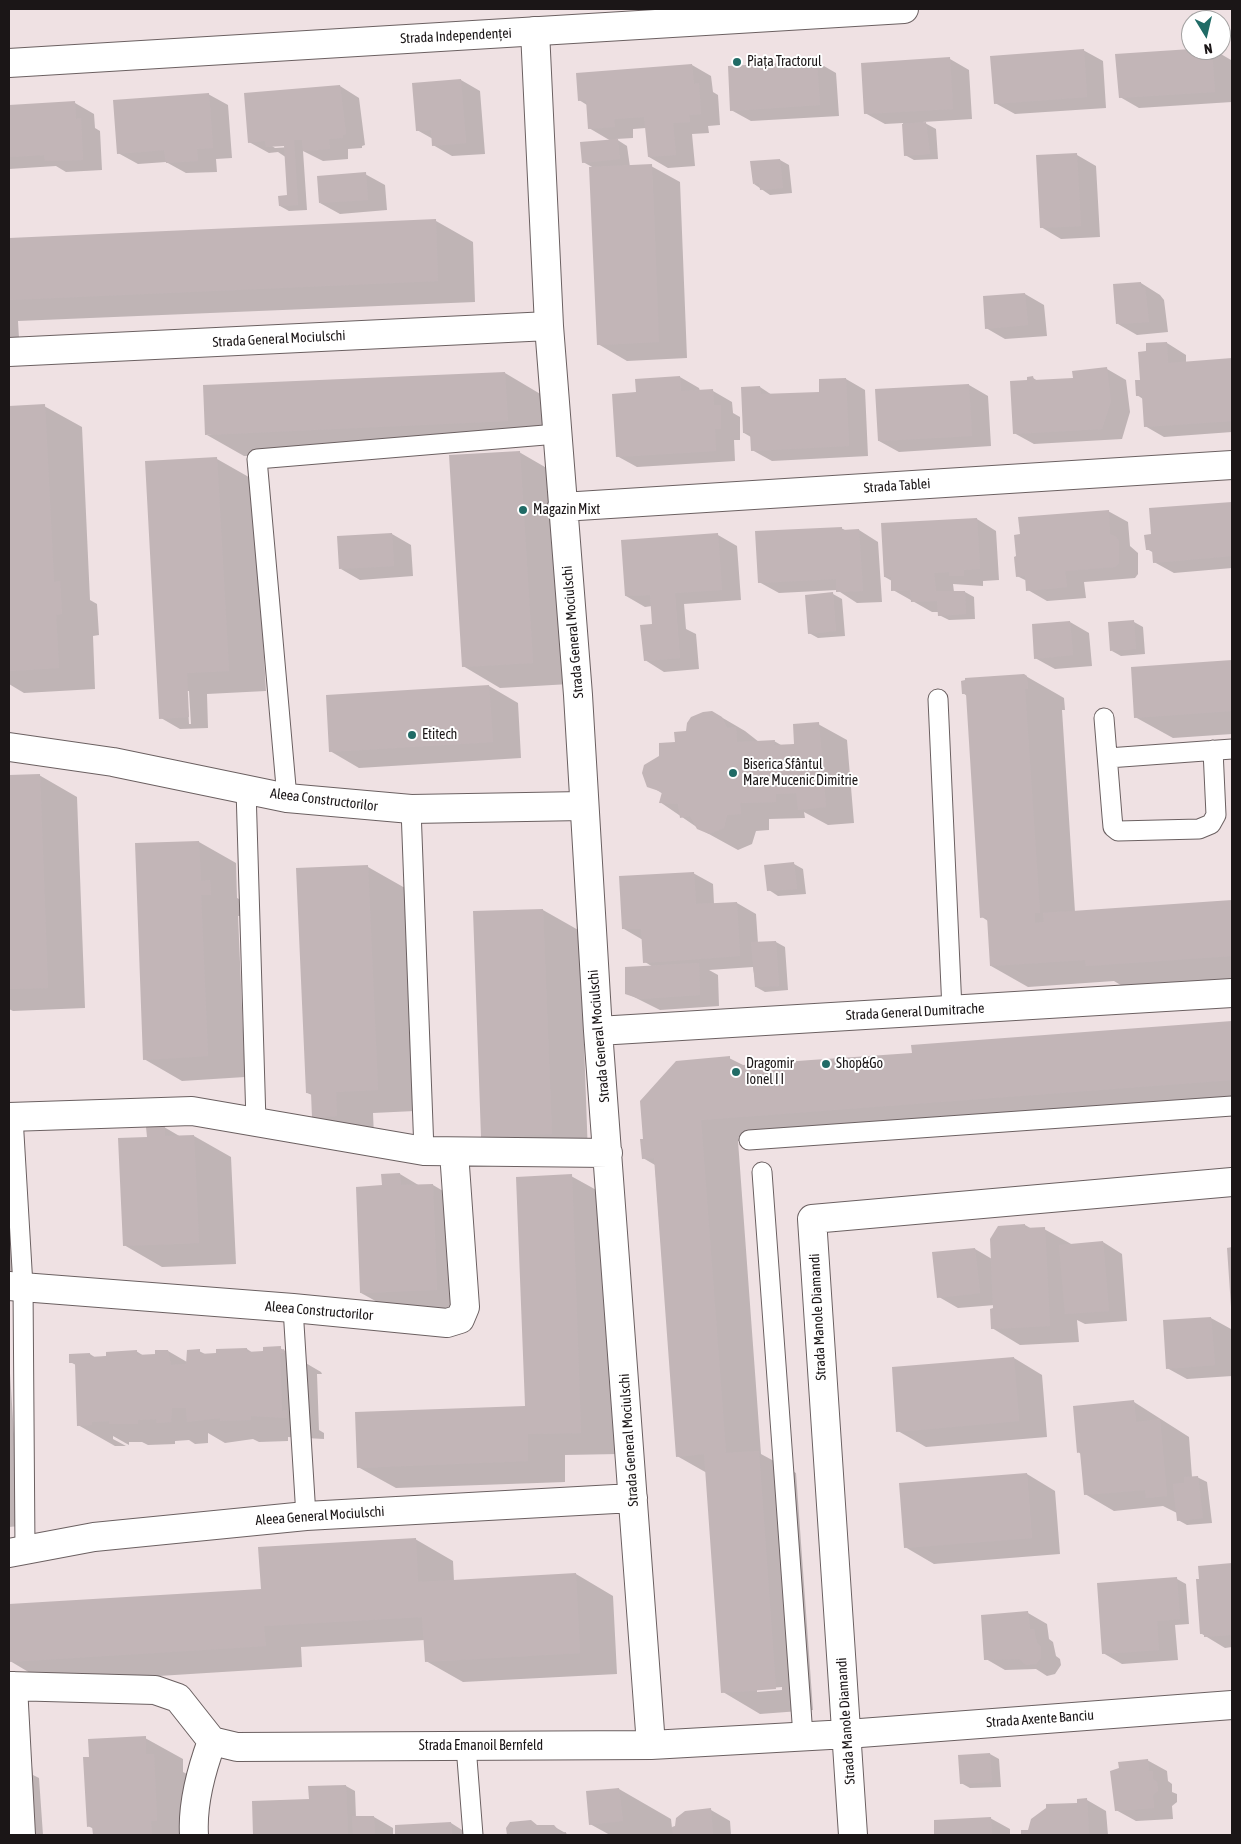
<!DOCTYPE html>
<meta charset="utf-8">
<style>
body{margin:0}
#map{position:relative;width:1241px;height:1844px;overflow:hidden;background:#efe1e3;font-family:"Asap Condensed",sans-serif}
canvas{display:block}
.frame{position:absolute;inset:0;border:10px solid #1b1617;pointer-events:none}
.north{position:absolute;left:1181px;top:10px;width:50px;height:50px;box-sizing:border-box;background:#fff;border:1px solid #a4a2a2;border-radius:50%;rotate:171deg;font-size:14px;font-weight:700;line-height:20px;text-align:center;color:#1b1617}
.north::after{content:'';display:block;margin:auto;width:18px;height:22px;background:#206b66;clip-path:polygon(50% 0,100% 100%,50% 72%,0 100%)}
</style>
<div id="map">
<canvas width="1241" height="1844"></canvas>
<div class="frame"></div>
<div class="north">N</div>
</div>
<script>
const ctx = document.querySelector('canvas').getContext('2d');
ctx.lineJoin = 'round';
function fill(path, color) {
  ctx.fillStyle = color;
  ctx.fill(path, 'evenodd');
}
function strokePath(path, color, width, dash) {
  ctx.strokeStyle = color;
  ctx.lineWidth = width;
  ctx.lineCap = dash ? 'butt' : 'round';
  ctx.setLineDash(dash || []);
  ctx.stroke(path);
}
function drawText(font, color, halo, rows, align = 'center') {
  ctx.font = font + ' "Asap Condensed",sans-serif';
  ctx.lineWidth = 4;
  ctx.setLineDash([]);
  ctx.textBaseline = 'middle';
  ctx.strokeStyle = halo;
  ctx.fillStyle = color;
  for (const [text, x, y, turn = 0] of rows) {
    ctx.save();
    ctx.translate(x, y);
    ctx.rotate((+turn || 0) * Math.PI / 180);
    ctx.textAlign = isNaN(turn) ? turn : align;
    if (halo) ctx.strokeText(text, 0, 0);
    ctx.fillText(text, 0, 0);
    ctx.restore();
  }
}
fill(new Path2D(`
 M1083 50 1103 61 1106 108 1015 114 995 103Z
 M1191 50H1214L1231 60 1232 102 1139 108 1120 97Z
 M950 59 969 70 972 119 923 122 936 129 938 159 914 160 905 155 903 123 885 124 865 113Z
 M817 62 836 73 839 116 751 121 731 110Z
 M692 65 711 76 713 92 718 95 720 125 708 126 709 133 692 134 695 166 668 168 649 157 646 128 633 129V138L616 139 627 146 630 167 651 166 680 182 687 358 627 361 598 344 594 168 583 162 611 141 589 128 587 105 579 100Z
 M461 80 480 91 485 154 452 156 433 145V139L417 130Z
 M340 86 359 98 365 145 362 146V148L348 149V159L323 161 303 151 307 210 289 211 280 206 289 196 287 158 278 152 269 153 249 142ZM291 145V147L275 148 272 146Z
 M208 94 228 105 232 158 216 159 217 172 186 173 166 162 138 164 118 153Z
 M75 103 94 114 95 128 100 131 102 170 66 172 56 166 9 169V106Z
 M1077 155 1096 166 1100 237 1061 239 1041 227 1038 157Z
 M780 160 789 165 792 193 770 195 754 184Z
 M365 174 385 185 387 210 340 214 320 203Z
 M436 221 473 242 475 302 18 321 19 338H9V239Z
 M1141 283 1160 295 1164 300 1168 332 1137 335 1118 324Z
 M1025 294 1044 305 1047 336 1005 339 986 328Z
 M1167 343 1186 355V363L1232 360V432L1164 437 1145 426 1143 399 1137 395 1147 353Z
 M1107 369 1126 380 1130 412 1122 439 1034 444 1014 433 1028 381 1033 378 1038 381 1074 379Z
 M505 373 542 395 545 442 244 456 207 435Z
 M680 377 699 388 700 391H713L732 402 733 413 740 417V440H734L735 461 637 467 617 456 638 393 637 380Z
 M846 379 865 390 868 456 772 461 752 450 751 437 744 433 760 387 772 395 821 393 820 380Z
 M969 385 988 396 991 446 899 452 879 441Z
 M44 406 82 427 90 600 97 604 99 635 93 636 95 689 24 693 9 684V407Z
 M519 452 557 474 570 684 500 688 463 666Z
 M217 459 254 480 266 691 207 694 208 728 180 729 161 718ZM187 691H189L191 724H189Z
 M1232 504V568L1174 573 1154 562V553L1147 549 1152 536 1150 510Z
 M1108 511 1128 522 1130 546 1138 553V574L1135 578 1084 582 1086 598 1047 601 1028 590 1027 581 1017 576 1021 536Z
 M977 519 996 531 999 580 983 581V586L953 584 954 592H965L974 597 975 619 949 620 939 615V612H932L893 590 892 581 885 577Z
 M841 528 847 531 859 530 878 542 882 602 857 603 837 590 779 593 759 582Z
 M392 534 411 545 413 576 360 580 341 569Z
 M718 535 737 546 741 600 684 604 686 629 696 634 699 669 664 672 645 660 653 625 652 606 645 607 626 596 622 541Z
 M833 594 842 599 845 636 818 638 809 633Z
 M1070 622 1089 633 1092 666 1055 669 1035 658Z
 M1134 622 1143 627 1145 654 1121 656 1112 651Z
 M1232 661V734L1173 738 1135 717 1132 668Z
 M1024 675 1064 698 1065 710H1062L1075 912 1232 901V979L1124 987 1114 981 1028 987 991 966 988 921 982 917 967 696 963 693Z
 M489 686 518 703 521 758 359 768 330 751Z
 M716 714 745 731 759 742 774 741 781 745H796L818 724 847 740 854 823 828 825 804 812 805 818 769 819V830L756 831 752 844 738 850 698 828 660 802 663 794 646 783 687 732Z
 M39 775 77 797 85 1008 13 1011 9 1009V776Z
 M199 842 236 863 237 898 247 903 248 916H238L245 1077 182 1081 144 1059Z
 M794 864 803 869 806 894 778 896 769 890Z
 M368 867 405 888 415 1111 373 1113 374 1137 350 1138 313 1117 312 1095 307 1093Z
 M693 873 713 884 714 904 737 903 756 914 758 943 776 942 785 947 788 990 765 992 756 987 753 967 709 970 718 975 719 1006 660 1010 626 993 653 967 645 962 643 940 624 929Z
 M543 910 580 931 588 1155 520 1158 482 1136Z
 M1232 1023V1104L738 1141 761 1454 796 1473 813 1710 760 1714 723 1692 707 1473 677 1456 655 1165 643 1158 729 1058 745 1066 913 1054 912 1046ZM782 1687V1690L757 1692V1689Z
 M164 1127 181 1137 194 1136 231 1157 236 1264 162 1267 124 1245 148 1138Z
 M400 1174 420 1186 433 1185 470 1207 474 1311 399 1314 361 1293Z
 M571 1176 609 1197 618 1454 565 1455V1482L396 1488 358 1467 526 1407Z
 M9 1198 31 1278 9 1279Z
 M1025 1225 1032 1229H1044L1073 1245 1103 1242 1122 1254 1127 1321 1085 1324 1077 1320 1079 1342 1020 1345 992 1328 995 1305 958 1308 939 1297 934 1253 975 1249 992 1259 999 1227Z
 M1228 1249H1232V1311Z
 M1211 1318 1231 1329 1232 1376 1187 1379 1167 1368 1164 1321Z
 M280 1348 321 1372 322 1374H317L319 1430 324 1433V1439L288 1437V1441L259 1442 253 1439 225 1443 208 1433V1443L195 1444 189 1440 175 1441V1444L148 1445 142 1442H129V1445L113 1436V1439L126 1446H115L78 1425 76 1365 70 1362 90 1354 96 1358 136 1351 144 1356 156 1355 168 1351 187 1362 199 1351 207 1355 247 1349 253 1353 264 1352Z
 M9 1358 20 1526 9 1527Z
 M1014 1358 1042 1375 1047 1437 926 1447 898 1431Z
 M1134 1402 1189 1437 1192 1477H1197L1207 1482 1212 1523 1187 1525 1178 1520 1177 1513 1163 1506 1114 1511 1085 1494 1081 1454 1078 1452Z
 M1027 1474 1055 1491 1060 1554 934 1564 905 1547Z
 M415 1539 453 1561 454 1581 576 1574 613 1596 617 1674 463 1682 426 1661 425 1640 301 1647 302 1667 47 1683 10 1661 9 1605 262 1590Z
 M1232 1565V1647L1225 1648 1202 1634 1200 1567Z
 M1177 1579 1186 1584 1189 1624 1175 1625 1178 1660 1122 1664 1103 1653Z
 M1028 1613 1047 1624 1049 1639 1053 1642 1056 1656 1060 1659 1061 1665 1055 1674 1047 1676 1036 1669 1005 1670 986 1659Z
 M145 1738 183 1759V1772L191 1776 194 1835H94V1829L88 1826 90 1758Z
 M9 1752 32 1766 33 1775 39 1778 43 1835H9Z
 M990 1754 999 1759 1001 1787 970 1788 961 1783Z
 M1147 1760 1167 1771 1168 1781 1172 1784V1792L1177 1794V1802L1172 1806 1173 1819 1136 1821 1116 1810Z
 M346 1786 355 1791 356 1818 374 1817 393 1828V1835H255L253 1802 310 1800Z
 M619 1789 671 1819 672 1828 711 1810 730 1821 731 1835H610L590 1824 587 1792Z
 M1087 1800 1106 1811 1108 1835H1023V1831H1029Z
 M990 1818 1010 1829V1835H936L935 1821Z
 M451 1823 470 1835H397L396 1826Z
 M553 1826 569 1835H508L507 1828Z`), '#0003');
fill(new Path2D(`
 M1084 49 1087 97 994 104 990 56Z
 M1191 49 1212 50 1215 92 1119 98 1115 54Z
 M950 57 953 109 864 114 861 63Z
 M817 61 820 105 730 111 728 66Z
 M692 64 694 84 699 83 701 114 689 115 690 122 673 123 676 155 648 157 644 117 614 119 615 127 588 129 586 100 578 101 576 73Z
 M461 79 466 143 432 146 431 130 416 131 412 83Z
 M340 85 346 134 343 135V138L329 139 330 149 303 151 302 140H294L298 205 279 206 278 196 287 195 284 146 266 147 265 141 248 143 244 93Z
 M209 93 213 148 197 149 198 161 166 163 164 150 117 154 113 100Z
 M75 101 76 119 81 118 83 160 45 161 44 155 9 157V105Z
 M926 122 930 154 904 156 902 124Z
 M618 139 620 159 582 163 580 142Z
 M1077 153 1081 226 1040 228 1036 155Z
 M780 159 783 188 760 190 759 183 753 184 750 161Z
 M652 164 659 342 597 345 589 167Z
 M366 172 368 200 319 203 317 176Z
 M436 219 438 281 9 300V238Z
 M1141 282V288L1145 287 1149 322 1116 324 1113 284Z
 M1025 293 1028 325 985 329 983 296Z
 M1167 342 1168 363 1232 358V421L1144 427 1142 396H1136L1135 380H1140L1138 352 1146 351V343Z
 M1107 367 1111 401 1102 429 1013 434 1010 381 1027 380V377L1033 376 1034 380 1073 378 1072 371Z
 M505 372 508 421 205 435 203 385Z
 M680 376 681 391 713 389 714 405H721V429H715L716 451 616 457 612 394 636 392 635 379Z
 M846 378 849 446 751 451 750 433H743L741 387 760 386 761 394 819 392V379Z
 M969 384 972 436 878 441 875 389Z
 M45 404 54 582 60 581 62 614 56 615 59 668 9 671V406Z
 M520 451 533 663 462 667 449 455Z
 M217 457 229 671 187 673 189 717 159 719 145 461Z
 M1232 502V556L1153 563 1152 550H1146L1144 535 1151 534 1149 508Z
 M1109 510 1110 534 1116 537 1119 541V563L1115 567 1065 571 1067 587 1026 591 1025 576 1016 577 1014 557 1016 556 1014 535 1020 534 1018 517Z
 M977 518 980 569 964 570V576H949V572L934 573 936 591H965L966 614 938 616 937 601 911 602 910 590 891 591V577H884L881 523Z
 M842 527V530L859 529 863 591 836 592V579L758 583 755 531Z
 M392 533 394 566 339 569 337 536Z
 M718 533 722 590 675 593 680 658 644 661 640 625 652 624 650 595 625 596 621 540Z
 M833 592 836 631 808 634 805 595Z
 M1134 620 1136 649 1110 651 1108 622Z
 M1070 621 1073 655 1034 659 1032 624Z
 M1232 660V711L1134 718 1131 667Z
 M1024 674 1027 676 1028 689H1025L1040 913H1035V923L1044 922 1043 913 1232 900V956L1086 966 1085 960 990 966 987 917 980 918 966 694H962L961 681 965 680V678Z
 M489 685 493 742 329 752 326 695Z
 M712 711 722 717 727 728 736 727 737 742 775 740 774 745 794 744 793 724 819 722 826 807 798 810 796 793 776 794V802L740 803 741 814 727 815 724 828 709 834 697 829 690 816 680 818 678 804 659 803 662 792 647 787 642 773 644 765 659 756V743L675 742 674 732 686 731 687 723 691 717 703 712Z
 M40 774 48 988 9 989V775Z
 M199 841 201 881 210 880 211 895H201L208 1056 143 1060 135 843Z
 M794 862 797 889 767 891 764 865Z
 M368 865 378 1090 336 1092 337 1116 312 1118 311 1093H306L296 868Z
 M694 872 696 904 737 902 740 956 643 963 641 929H622L619 876Z
 M543 909 552 1134 481 1137 473 911Z
 M776 941 779 986 755 987 751 942Z
 M699 963 700 995 640 999 625 994V967Z
 M1232 1021V1080L701 1120 726 1453 759 1451 776 1689 721 1693 704 1454 676 1457 654 1158 642 1159 640 1139H643L640 1101 676 1061 730 1056V1066L811 1060 912 1053 911 1045Z
 M165 1126V1136L194 1135 199 1243 123 1246 118 1138 147 1137 146 1127Z
 M400 1173 401 1185 433 1184 437 1290 360 1293 356 1187 382 1185 381 1174Z
 M572 1174 581 1433 528 1434V1461L357 1468 355 1412 525 1406 516 1177Z
 M1025 1224V1228L1045 1227 1050 1326 991 1329 990 1309 993 1308 990 1239 998 1226Z
 M1103 1241 1109 1311 1065 1314 1059 1245Z
 M1232 1247V1307H1231L1227 1248Z
 M975 1248 980 1293 937 1298 932 1252Z
 M1211 1317 1215 1365 1166 1369 1163 1320Z
 M281 1346V1350L284 1349 285 1353H280L282 1411 287 1410V1418L251 1416V1420L220 1421V1418L187 1422 186 1408H172L171 1422 157 1423 156 1419 138 1420V1424H109V1421L92 1422V1425L77 1426 75 1363H69V1354L90 1353V1357L106 1356V1352L137 1350V1355L155 1354V1350H168L171 1365 186 1364 187 1350 200 1349V1354L216 1353V1349L247 1348V1352L263 1351V1347Z
 M1014 1357 1019 1421 896 1432 892 1367Z
 M1134 1400 1136 1422 1160 1419 1167 1496 1146 1498 1145 1490 1084 1495 1080 1452 1077 1453 1073 1406Z
 M1027 1473 1032 1538 904 1548 899 1483Z
 M1198 1476 1203 1518 1177 1521 1173 1484 1184 1483V1477Z
 M416 1538 418 1582 576 1573 580 1653 425 1662 422 1617 264 1626 266 1646 9 1662V1604L261 1589 258 1547Z
 M1232 1563V1635L1204 1637V1634H1200L1196 1579H1199L1198 1566Z
 M1177 1577 1180 1619 1157 1621 1159 1650 1102 1654 1097 1583Z
 M1028 1611 1030 1629H1034L1037 1643 1041 1647V1658L1036 1664 1026 1665 1019 1659 984 1660 981 1615Z
 M146 1736V1754H154L157 1821H151L152 1835H93L92 1826 87 1827 83 1757H89L88 1739Z
 M990 1753 992 1782 960 1784 958 1755Z
 M1148 1759 1149 1771H1153V1779L1157 1782 1158 1791 1153 1795 1154 1808 1115 1811 1110 1771 1119 1768 1118 1762Z
 M346 1785 348 1835H253L252 1801 309 1799 308 1786Z
 M619 1788 623 1821 589 1825 586 1791Z
 M1087 1798 1089 1835H1021V1830H1028L1031 1819 1046 1808V1804L1077 1803V1799Z
 M711 1808 713 1835H673L672 1827 675 1826 676 1818 685 1811Z
 M352 1816H374L375 1835H353Z
 M991 1817 992 1835H934V1820Z
 M531 1820 537 1825H554L561 1833 566 1832V1835H507L506 1828 510 1822Z
 M451 1822 452 1835H395V1825Z`), '#c2b5b7');
const service = new Path2D(`
 M938 699 952 1010
 M1104 718 1112 816 1113 827 1118 831 1199 829 1211 824 1216 815 1213 750
 M1108 758 1232 749
 M246 789 256 1122
 M287 798 257 459 557 434
 M411 809 424 1151
 M13 1117 23 1286 25 1549
 M749 1140 1232 1106
 M762 1172 803 1736
 M293 1308 306 1516
 M466 1746 473 1835`);
const minor = new Path2D(`
 M535 31 549 326 578 695 598 1031 651 1745
 M9 352 549 326
 M562 507 1232 465
 M9 747 113 762 287 798 411 809 583 806
 M598 1031 1232 993
 M9 1117 192 1111 424 1151 608 1153
 M9 1286 293 1308 447 1323 460 1319 465 1307 454 1152
 M9 1553 94 1537 306 1516 633 1498
 M9 1686 155 1690 178 1698 212 1741
 M13 1686 21 1835
 M212 1741 237 1747 651 1745 847 1734 1232 1705
 M194 1835C192 1803 201 1771 212 1741
 M853 1835 812 1219 1232 1182`);
const secondary = new Path2D(`
 M9 63 904 9`);
strokePath(service, '#6b6061', 21);
strokePath(minor, '#6b6061', 30);
strokePath(secondary, '#6b6061', 30);
strokePath(service, '#fff', 19);
strokePath(minor, '#fff', 28);
strokePath(secondary, '#fff', 28);
for (const [x, y, r, color] of [
 [737,62,5,"#206b66"],
 [523,510,5,"#206b66"],
 [412,735,5,"#206b66"],
 [733,773,5,"#206b66"],
 [826,1064,5,"#206b66"],
 [736,1072,5,"#206b66"]
]) {
  const dot = new Path2D();
  dot.arc(x, y, r, 0, 2 * Math.PI);
  ctx.fillStyle = color;
  ctx.fill(dot);
  strokePath(dot, '#fff', 2);
}
drawText('14px', '#1b1617', '#fff', [
 ["Strada Independenței",456,36,-3],
 ["Strada General Mociulschi",279,339,-3],
 ["Strada Tablei",897,486,-4],
 ["Strada General Mociulschi",573,632,-95],
 ["Aleea Constructorilor",324,800,7],
 ["Strada General Dumitrache",915,1012,-3],
 ["Strada General Mociulschi",599,1036,-95],
 ["Aleea Constructorilor",319,1311,5],
 ["Strada Manole Diamandi",818,1317,-93],
 ["Strada General Mociulschi",629,1440,-94],
 ["Aleea General Mociulschi",320,1516,-4],
 ["Strada Axente Banciu",1040,1719,-4],
 ["Strada Manole Diamandi",846,1721,-94],
 ["Strada Emanoil Bernfeld",481,1746]
]);
drawText('14px', '#1b1617', '#fff', [
 ["Piața Tractorul",747,62],
 ["Magazin Mixt",533,510],
 ["Etitech",422,735],
 ["Biserica Sfântul",743,765],
 ["Mare Mucenic Dimitrie",743,781],
 ["Dragomir",746,1064],
 ["Ionel I I",746,1080],
 ["Shop&Go",836,1064]
], 'left');
</script>
